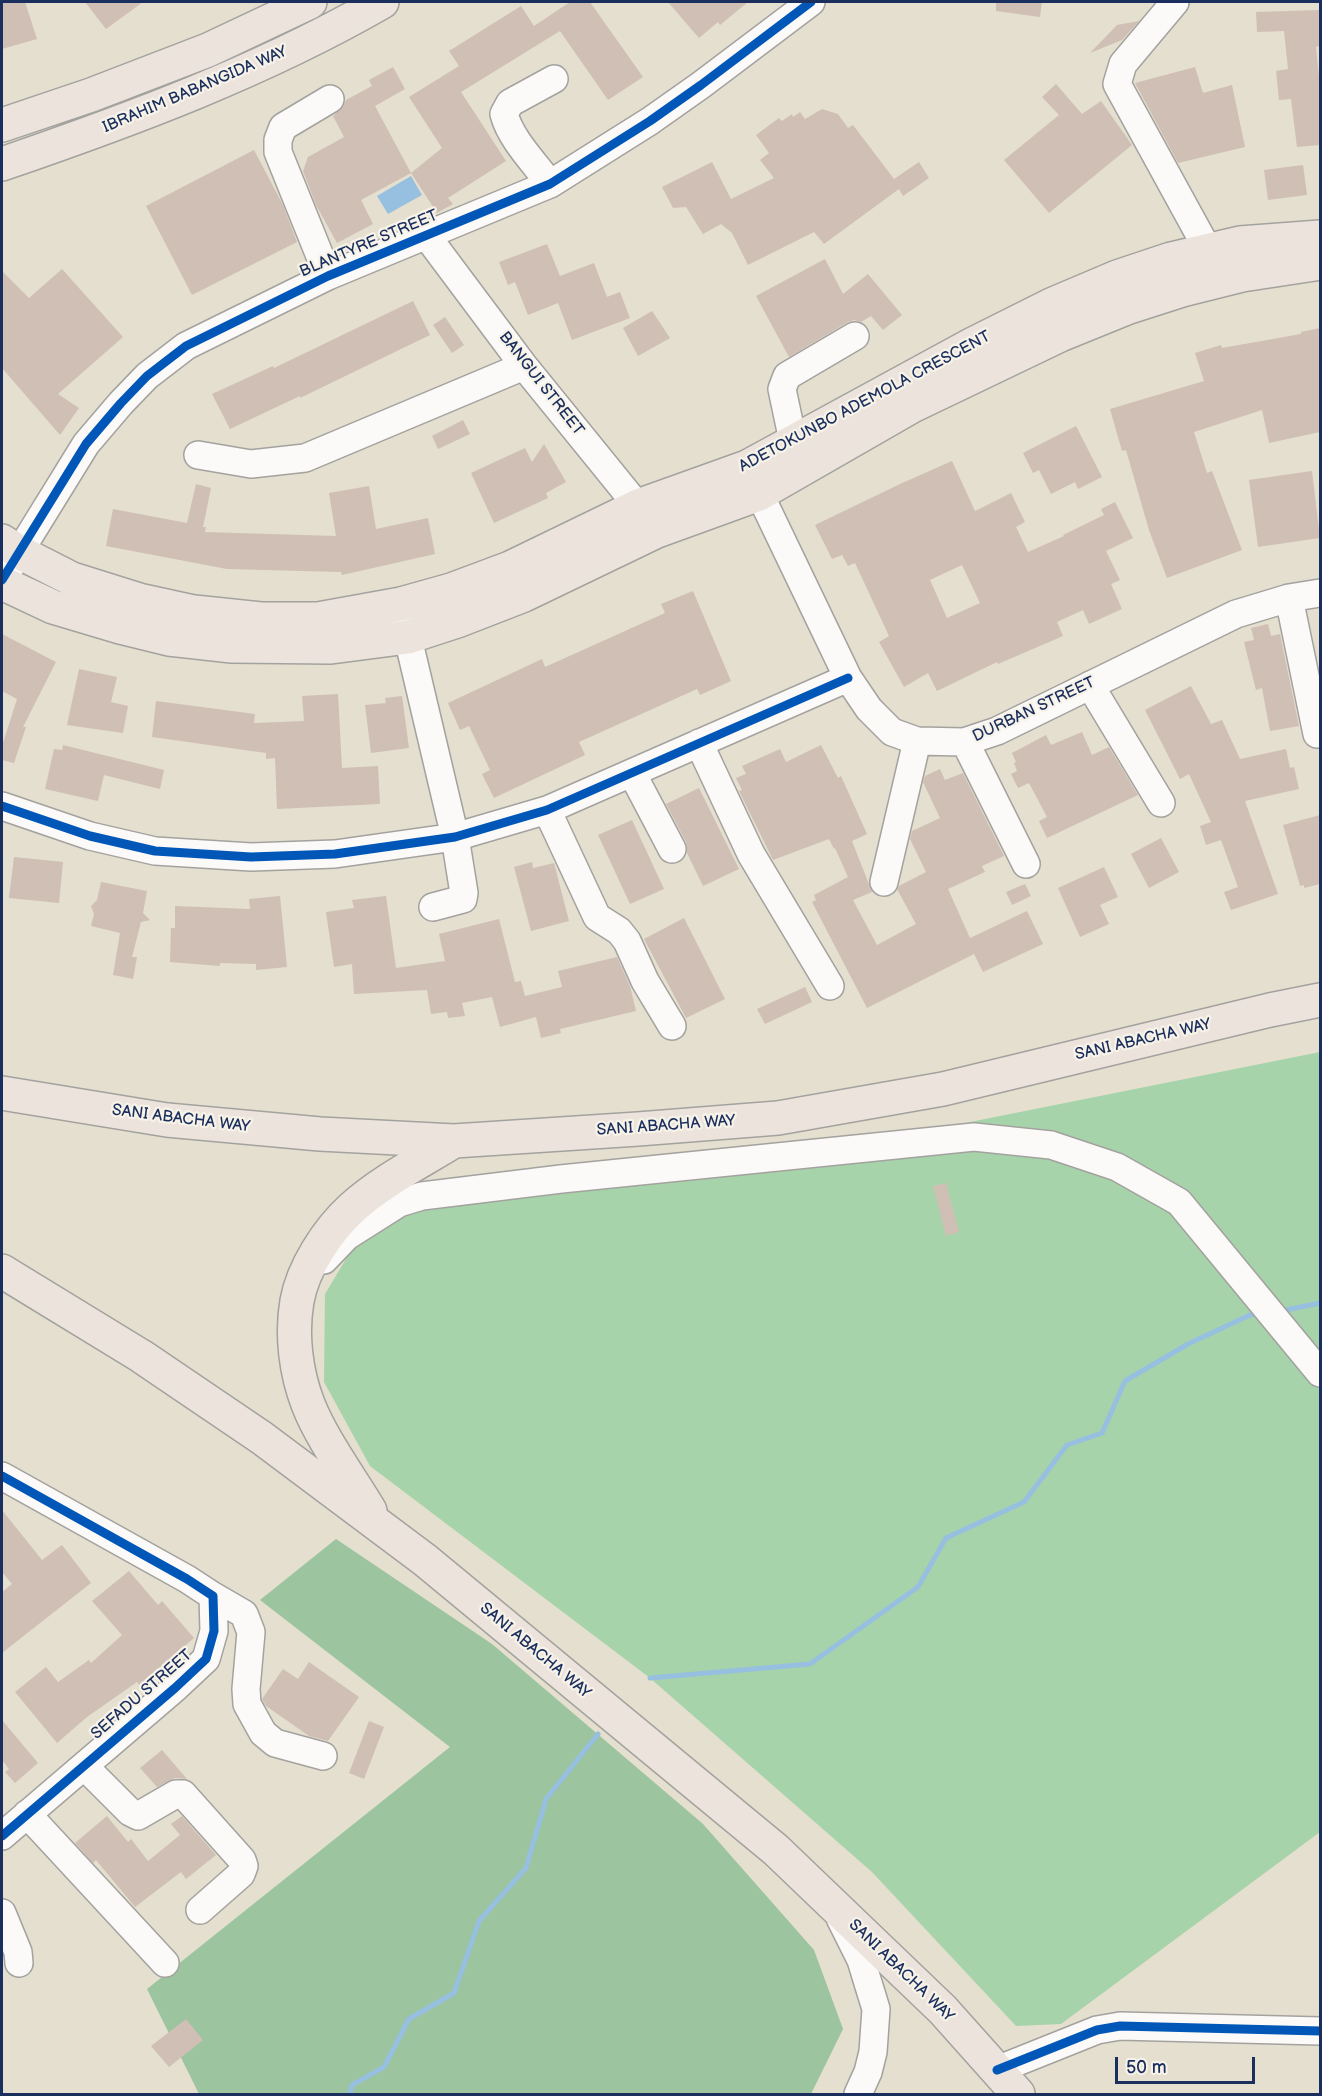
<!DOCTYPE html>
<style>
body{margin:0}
#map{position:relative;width:1322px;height:2096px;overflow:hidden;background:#e4dfce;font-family:"Balsamiq Sans",sans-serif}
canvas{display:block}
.frame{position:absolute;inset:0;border:3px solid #1b2f5e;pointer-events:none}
.scale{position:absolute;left:1115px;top:2057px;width:140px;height:27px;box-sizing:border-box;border:3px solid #1b2f5e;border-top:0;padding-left:8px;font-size:18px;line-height:21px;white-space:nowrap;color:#1b2f5e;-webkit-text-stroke:4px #f7f3e8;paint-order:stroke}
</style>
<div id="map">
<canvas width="1322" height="2096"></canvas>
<div class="frame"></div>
<div class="scale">50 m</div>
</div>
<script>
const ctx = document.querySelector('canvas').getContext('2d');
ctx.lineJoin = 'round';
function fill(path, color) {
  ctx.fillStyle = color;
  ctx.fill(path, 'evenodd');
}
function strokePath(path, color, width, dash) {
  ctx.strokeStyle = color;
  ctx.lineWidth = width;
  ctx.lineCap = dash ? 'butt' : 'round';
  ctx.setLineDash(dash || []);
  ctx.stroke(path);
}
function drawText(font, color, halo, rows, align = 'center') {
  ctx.font = font + ' "Balsamiq Sans",sans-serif';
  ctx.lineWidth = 4.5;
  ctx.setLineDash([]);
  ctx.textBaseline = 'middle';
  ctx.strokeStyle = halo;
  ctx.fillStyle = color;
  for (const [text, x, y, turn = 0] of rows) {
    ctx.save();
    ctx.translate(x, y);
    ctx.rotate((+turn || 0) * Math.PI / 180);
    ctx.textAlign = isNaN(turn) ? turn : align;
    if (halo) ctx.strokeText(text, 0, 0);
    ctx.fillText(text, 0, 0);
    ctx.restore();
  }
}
fill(new Path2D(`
 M1320 1052V1832L1061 2024 1016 2026 872 1872 650 1678 370 1466 324 1382 325 1294 362 1232 439 1187 945 1127Z`), '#a7d3aa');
fill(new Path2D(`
 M336 1539 492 1644 703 1824 814 1950 843 2029 811 2094H199L147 1989 450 1747 260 1600Z`), '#9bc49f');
fill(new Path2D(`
 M411 176 422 195 388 214 377 196Z`), '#97bfe0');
strokePath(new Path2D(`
 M1281 1311 1320 1303
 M650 1678 810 1664 918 1587 946 1538 1024 1502 1067 1445 1102 1433 1125 1381 1188 1344 1250 1315 1260 1314
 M350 2094 352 2085 384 2067 409 2019 454 1993 479 1921 526 1868 546 1799 598 1734`), '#97bfe0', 5);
fill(new Path2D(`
 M2 2H25L37 39 2 49Z
 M85 2H143L106 29Z
 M570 2H590L643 77 608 100 560 31 461 92 506 161 448 198 453 204 437 213 411 173 442 148 409 97 459 66 449 51 521 6 534 26Z
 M668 2H748L720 25 718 22 699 38Z
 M996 2H1042L1040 17 996 11Z
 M1320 10V46L1316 47 1320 86V145L1297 147 1291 99 1279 100 1276 71 1288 69 1284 31 1257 32 1256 12Z
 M1139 21 1122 40 1090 53 1117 25Z
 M393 67 405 89 375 106 411 173 361 200 373 224 337 243 316 205 303 171 308 157 344 137 333 116 343 107 346 100 372 86 369 80Z
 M1195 67 1203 93 1232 85 1245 147 1178 163 1135 83Z
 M1056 84 1082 114 1101 101 1132 145 1049 213 1004 160 1059 115 1042 97Z
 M822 109 838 114 848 128 853 125 894 179 919 162 929 178 903 196 899 189 824 244 814 232 748 265 732 233 721 224 703 234 686 207 673 208 662 187 712 162 731 199 774 178 760 160 769 153 756 135 779 118 782 121 792 114 793 117 800 112 805 119Z
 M254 150 283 205 297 242 192 295 146 206Z
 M1303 165 1307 195 1268 200 1264 170Z
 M547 244 560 276 594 263 607 297 620 292 630 318 572 340 558 303 528 315 515 282 508 285 499 262Z
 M825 259 843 294 868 274 902 315 883 330 871 316 861 322 854 320 848 322 789 357 756 296Z
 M62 269 123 337 58 394 79 408 60 435 2 368V271L29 298Z
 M413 301 430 335 300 398V396L230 429 212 394 273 366 274 368Z
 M652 311 670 338 638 356 623 328Z
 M445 317 464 345 452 353 433 325Z
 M1320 328V432L1269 443 1262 410 1194 432 1207 473 1212 471 1242 550 1167 578 1149 530 1126 450 1122 451 1110 409 1204 381 1195 353 1221 345 1222 348 1301 334V332Z
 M463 420 470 434 438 449 432 436Z
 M1076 426 1102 477 1078 489 1075 482 1051 494 1039 470 1033 473 1023 453Z
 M544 444 566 482 546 493 548 498 494 523 471 473 525 448 532 462Z
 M952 461 975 511 1011 493 1025 522 1016 527 1028 552 1064 536 1063 535 1104 515 1101 509 1115 502 1133 538 1106 551 1120 580 1111 584 1122 609 1089 624 1083 610 1057 622 1063 636 998 664 997 662 937 691 928 673 904 687 879 642 889 636 855 563 848 566 842 555 832 559 815 525 900 484ZM962 565 980 603 947 618 930 580Z
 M1312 471 1320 538 1258 547 1249 480Z
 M196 484 211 488 203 527H206L205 532 336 536 329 493 369 486 376 529 428 518 435 554 342 575 341 572 227 569 106 546 113 509 187 523Z
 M693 591 731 681 700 695 697 689 579 742 585 755 494 798 482 774 490 770 469 726 460 730 448 703 542 659 545 667 665 613 661 604Z
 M1268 624 1271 636 1280 634 1299 726 1270 731 1262 688 1256 690 1244 642 1254 640 1251 628Z
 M2 634 56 662 23 727H26L14 763 2 760V746L17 699 2 691Z
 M79 669 117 677 111 702 128 706 123 733 67 725Z
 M1191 686 1211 724 1222 720 1240 759 1286 749 1290 768 1294 767 1299 789 1245 801 1278 894 1231 910 1224 892 1238 887 1221 840 1206 845 1200 826 1211 822 1189 774 1180 779 1145 710Z
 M338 694 342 768 378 766 380 804 277 809 275 758 266 759V753L152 737 156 701 255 714 254 723 304 721 302 696Z
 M402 696 409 748 371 753 365 705 386 703 385 698Z
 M1082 732 1092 755 1109 747 1138 795 1047 838 1039 821 1047 817 1029 783 1018 788 1011 774 1017 771 1014 763 1016 762 1012 753 1046 735 1051 745Z
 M63 745 164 770 160 789 104 775 98 801 45 789 54 749 62 750Z
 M821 745 838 778 841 776 867 834 852 841 872 892 853 900 877 945 916 924 897 889 899 886 926 872 910 839 912 831 940 818 923 782 925 776 940 769 945 780 963 773 1004 856 982 866 985 872 948 889 970 938 1027 911 1043 944 983 972 974 954 867 1008 812 902 816 900 814 895 848 877 835 848 834 849 829 839 773 860 739 791 742 790 736 778 746 774 742 766 780 749 786 762Z
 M699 788 739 869 703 886 687 853 686 842 666 804Z
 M1320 815V884L1304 888V885L1300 886 1283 825Z
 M632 820 664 889 630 904 598 835Z
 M1161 838 1179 872 1149 888 1131 854Z
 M14 857 63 862 59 903 9 898Z
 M532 862 533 868 554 863 569 921 531 931 514 867Z
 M1104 867 1118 897 1100 905 1109 924 1080 937 1058 888Z
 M101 882 147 891 143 913 150 920 141 922 132 957H137L133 979 113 975 120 933 91 926 94 914 91 906 97 900Z
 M1025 884 1031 896 1012 905 1006 892Z
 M280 896 287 967 256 970V964L220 963V966L170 962 171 928H175V906L250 909 249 899Z
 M386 896 396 968 445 961 439 934 499 919 515 982 521 981 525 996 562 987 558 971 617 957 630 986 636 1011 560 1029 561 1033 541 1038 536 1017 500 1027 492 997 462 1003 465 1016 448 1018 447 1012 431 1014 427 990 354 994 352 964 334 967 326 912 354 908 352 900Z
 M684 918 725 999 686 1018 644 939Z
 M805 987 812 1002 765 1024 757 1009Z
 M946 1183 959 1232 946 1236 933 1186Z
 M2 1510 42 1560 62 1545 91 1583 2 1653V1592L12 1584 2 1572Z
 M129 1571 158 1605 162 1601 194 1638 139 1685 137 1682 87 1717 57 1743 15 1692 46 1667 58 1682 89 1660 91 1663 122 1635 92 1601Z
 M309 1662 359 1697 328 1741 309 1736 266 1706 262 1699 283 1669 298 1679Z
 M2 1720 38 1763 15 1783 5 1772 9 1769 2 1760Z
 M369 1721 384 1727 364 1779 349 1773Z
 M162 1750 187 1779 175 1778 157 1787 140 1768Z
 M107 1816 128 1842 131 1839 148 1861 180 1835 171 1824 182 1816 216 1855 186 1879 181 1872 135 1907 96 1860 93 1863 75 1843Z
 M186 2019 203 2040 169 2067 151 2046Z`), '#d0bfb5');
const minor = new Path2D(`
 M1175 2 1123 64 1117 84 1208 250
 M550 184C535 163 511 140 504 114L510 103 554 79
 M426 235 524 366 649 520
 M328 276 278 152V140L283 127 330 99
 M793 441 782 389 787 376 855 336
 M198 455 251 464 305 458 524 366
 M751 476 848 678 869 709 892 732 917 741 964 742 997 731 1236 614 1289 598 1320 593
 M2 580 86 444 121 403 147 376 186 346 328 276 550 184 650 121 701 85 811 2
 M1289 598 1317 734
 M403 617 455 837 464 893 463 899 433 907
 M1090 685 1161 803
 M965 742 1026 864
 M699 743 751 854 830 986
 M632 773 672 849
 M2 806 90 836 155 851 251 857 335 854 455 837 547 810 848 678
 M547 810 597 917 619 931 627 941 645 981 672 1026
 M884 882 917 741
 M324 1260 347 1236 399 1203 422 1196 561 1179 974 1137 1051 1145 1117 1167 1179 1202 1320 1373
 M2 1476 187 1579 213 1596 214 1631 206 1659 175 1688 2 1836
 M213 1596 244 1614 251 1632 246 1689 247 1704 263 1733 275 1743 323 1756
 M84 1766 130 1812 138 1816 176 1794H183L242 1860 244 1866 241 1874 200 1910
 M27 1814 165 1963
 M2 1913 18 1952 19 1963
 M840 1918 861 1960 876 2009 873 2052 868 2072 858 2094
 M997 2070 1097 2030 1120 2026 1320 2031`);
const major = new Path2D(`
 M2 125 91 95 208 50 310 2
 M2 164C133 119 262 71 382 2
 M2 541 19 552 72 579 139 600 194 612 261 619H318L401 604 451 590 510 568 638 506 747 467 973 344 1051 305 1117 277 1171 259 1240 243 1320 237
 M2 583 53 607 120 627 169 639 232 646 331 647 408 637 457 621 524 595 657 531 759 494 914 405 1060 335 1129 307 1182 290 1242 275 1320 263`);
const highway = new Path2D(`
 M2 1093 167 1120 320 1134 454 1141 638 1129 778 1118 943 1089 1270 1010 1320 1000
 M2 1271 141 1356 262 1438 425 1560 776 1850 943 2010 1018 2094
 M370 1511C351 1479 321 1438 308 1404 296 1373 291 1335 297 1301 303 1268 327 1231 352 1208 382 1181 420 1162 454 1141`);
strokePath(minor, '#a3a29f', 30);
strokePath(major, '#a3a29f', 36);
strokePath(highway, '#a3a29f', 36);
strokePath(minor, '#fbfaf8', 27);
strokePath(major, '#ece4dc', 33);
strokePath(highway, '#ece4dc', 33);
strokePath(new Path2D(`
 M2 580 86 444 121 403 147 376 186 346 328 276 550 184 650 121 701 85 811 2
 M2 806 90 836 155 851 251 857 335 854 455 837 547 810 848 678
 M2 1476 187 1579 213 1596 214 1631 206 1659 175 1688 2 1836
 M997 2070 1097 2030 1120 2026 1320 2031`), '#0057b8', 9);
drawText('16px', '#1b2f5e', '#f7f3e8', [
 ["IBRAHIM BABANGIDA WAY",195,90,-23],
 ["BLANTYRE STREET",369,244,-23],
 ["BANGUI STREET",541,384,52],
 ["ADETOKUNBO ADEMOLA CRESCENT",865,402,-28],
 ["DURBAN STREET",1034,710,-25],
 ["SANI ABACHA WAY",1143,1040,-13],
 ["SANI ABACHA WAY",181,1119,7],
 ["SANI ABACHA WAY",666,1126,-4],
 ["SANI ABACHA WAY",535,1651,40],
 ["SEFADU STREET",142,1695,-41],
 ["SANI ABACHA WAY",901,1971,44]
]);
</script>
